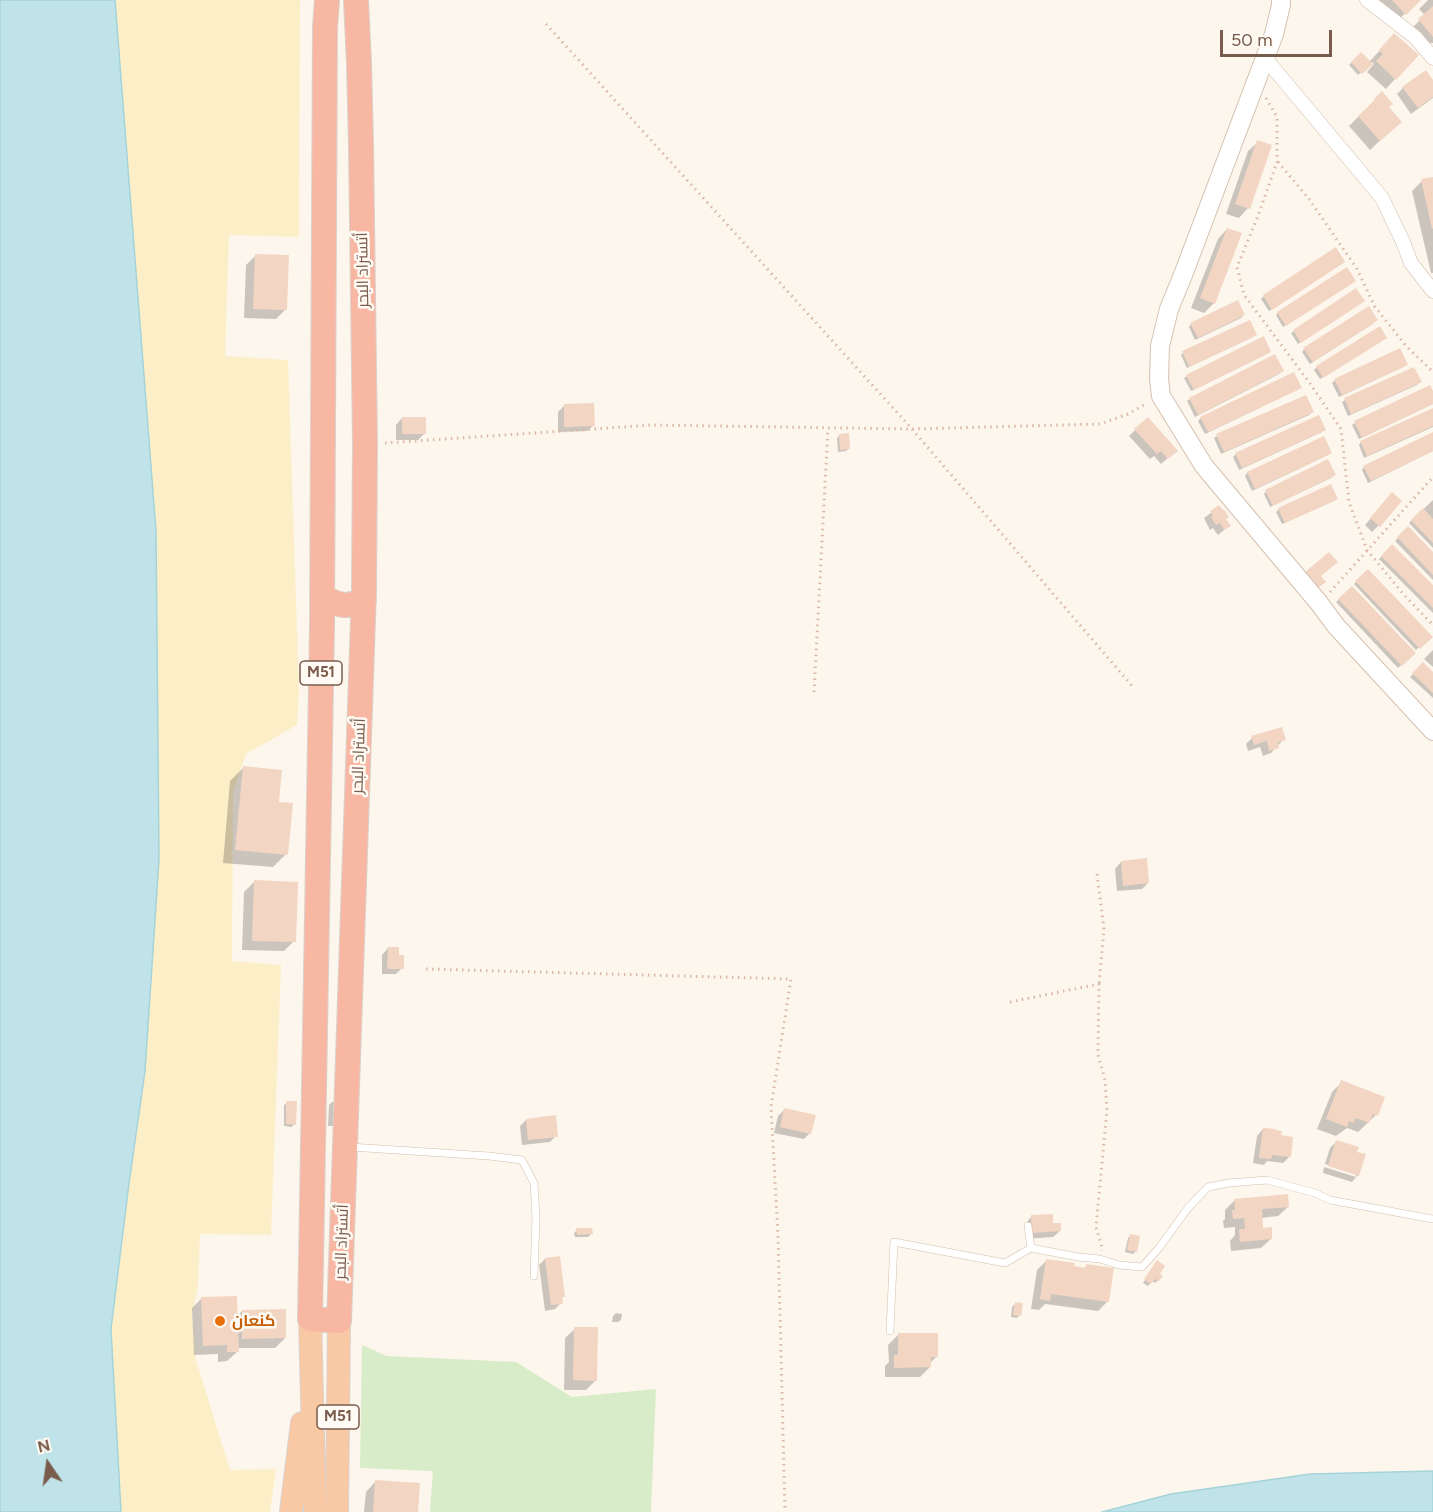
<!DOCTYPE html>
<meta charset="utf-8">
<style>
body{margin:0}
#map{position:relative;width:1433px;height:1512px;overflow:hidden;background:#fdf6ec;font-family:Figtree,sans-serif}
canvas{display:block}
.north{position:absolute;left:18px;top:1434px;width:60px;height:60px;-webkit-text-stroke:4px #fffaf3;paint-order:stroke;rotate:347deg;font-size:16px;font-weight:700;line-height:24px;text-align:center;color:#7a5c4d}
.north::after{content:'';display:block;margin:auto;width:21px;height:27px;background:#7a5c4d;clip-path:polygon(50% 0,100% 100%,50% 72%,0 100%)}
.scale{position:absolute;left:1220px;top:30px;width:112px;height:27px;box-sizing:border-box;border:3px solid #7a5c4d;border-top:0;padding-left:8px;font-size:18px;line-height:21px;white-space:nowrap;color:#7a5c4d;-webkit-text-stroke:4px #fffaf3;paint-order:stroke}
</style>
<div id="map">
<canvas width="1433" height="1512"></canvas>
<div class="north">N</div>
<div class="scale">50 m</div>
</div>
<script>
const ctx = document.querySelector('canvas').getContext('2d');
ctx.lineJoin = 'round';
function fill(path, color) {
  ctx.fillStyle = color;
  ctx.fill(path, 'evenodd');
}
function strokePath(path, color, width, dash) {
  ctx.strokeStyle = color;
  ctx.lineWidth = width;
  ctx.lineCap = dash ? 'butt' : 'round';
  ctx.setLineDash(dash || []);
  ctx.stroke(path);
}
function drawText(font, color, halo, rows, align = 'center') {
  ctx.font = font + ' Figtree,Cairo,sans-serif';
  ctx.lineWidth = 5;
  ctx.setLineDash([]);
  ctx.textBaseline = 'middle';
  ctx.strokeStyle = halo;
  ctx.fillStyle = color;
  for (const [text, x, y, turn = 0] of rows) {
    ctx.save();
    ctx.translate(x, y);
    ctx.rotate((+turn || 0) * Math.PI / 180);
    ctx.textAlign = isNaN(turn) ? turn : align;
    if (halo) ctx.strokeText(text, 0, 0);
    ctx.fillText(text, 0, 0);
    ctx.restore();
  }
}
fill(new Path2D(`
 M362 1345 387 1356 516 1362 572 1397 656 1389 651 1512H430L433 1471 360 1468Z`), '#d8ecc9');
fill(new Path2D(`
 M115 0H300L299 237 229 235 225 356 288 360 299 691 297 725 246 754 233 792 232 961 281 965 271 1235 200 1234 198 1286 192 1313 195 1357 230 1470 276 1469 270 1512H121L111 1329 129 1183 145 1071 159 859 156 531Z`), '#fcefc7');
const water = new Path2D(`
 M0 0H115L156 531 159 859 145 1071 129 1183 111 1329 121 1512H0Z
 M1433 1471V1512H1102L1171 1494 1310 1474Z`);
fill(water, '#bfe3e8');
strokePath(water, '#a5d3da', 1.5);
fill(new Path2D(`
 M1374 0H1419L1395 23Z
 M1428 0H1433V43H1431L1425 49 1410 30 1425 15 1419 9Z
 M1385 45 1395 79 1386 89 1367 72 1374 64 1372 62 1358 75 1349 65 1361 54 1369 62Z
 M1433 83V98L1411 114 1397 94 1403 88Z
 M1375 100 1387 108 1390 131 1370 150 1349 126Z
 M1258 142 1248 208 1239 218 1226 214 1248 151Z
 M1433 178V273H1431L1412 191 1422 181Z
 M1227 229 1214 303 1204 313 1191 308 1218 239Z
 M1335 249 1341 264 1269 311 1261 299 1264 296Z
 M256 255 286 309 276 319 244 318 246 265Z
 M1351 284 1283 327 1276 315 1278 313Z
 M1360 303 1298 344 1291 333 1294 331Z
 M1243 315 1241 318 1195 340 1189 327 1191 324Z
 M1374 323 1310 364 1302 352 1304 349Z
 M1256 334 1253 337 1187 368 1181 355 1183 353Z
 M1382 341 1320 379 1314 370 1317 367Z
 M1267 354 1191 391 1184 378 1187 376Z
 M1403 367 1339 397 1332 383 1335 380Z
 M1282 371 1279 374 1195 417 1187 401 1190 399Z
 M1420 382 1417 385 1348 416 1342 402 1345 400Z
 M1297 390 1205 434 1198 421 1201 418Z
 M1433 394V404L1359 439 1352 425 1355 423Z
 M564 406 594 425 587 431 558 432V412Z
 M1433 409V427L1364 458 1359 445 1361 442Z
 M1312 412 1309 415 1221 454 1214 438 1217 436Z
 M402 418 425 433 418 440H396V425Z
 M1135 430 1169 457 1161 464 1154 456 1150 459 1129 436Z
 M1324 430 1322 432 1239 470 1233 457 1236 454Z
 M1433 434V451L1368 483 1362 470 1364 467Z
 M840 435 849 448 846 451 838 452 837 438Z
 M1324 438 1330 453 1328 455 1252 491 1245 476 1247 473Z
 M1334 475 1331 478 1270 507 1264 494 1266 491Z
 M1336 499 1334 501 1282 524 1276 512 1279 509Z
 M1433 500V548L1409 523Z
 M1386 501 1378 526 1372 532 1365 525Z
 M1219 507 1229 526 1218 535 1213 528 1210 530 1204 518Z
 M1408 528 1433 554V580L1395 541Z
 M1392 546 1433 587V613L1379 559Z
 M1368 571 1431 637 1416 650 1354 584Z
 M1352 588 1414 653 1398 668 1336 602Z
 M1433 650V667L1424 659Z
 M1423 664 1433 674V698L1410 677Z
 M1252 738 1284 739 1271 753 1263 756 1260 747 1248 751 1246 744Z
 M243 768 278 803 286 854 273 867 223 863 230 781Z
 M1121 862 1148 883 1142 889 1117 891 1115 869Z
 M254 882 294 941 284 951 242 950 244 892Z
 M388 948 397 957 402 968 396 974H382V955Z
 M1342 1082 1376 1115 1358 1132 1347 1128 1336 1136 1317 1129 1332 1092Z
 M332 1102H340L337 1126H328L329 1105Z
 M287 1103 294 1124 292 1127 284 1126V1105Z
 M785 1109 810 1133 804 1139 774 1133 778 1116Z
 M526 1120 556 1136 550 1142 522 1145 520 1126Z
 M1263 1129 1280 1137 1289 1157 1283 1163 1267 1161 1264 1165 1253 1163 1257 1136Z
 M1337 1141 1356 1153 1358 1175 1352 1182 1323 1173 1324 1167 1356 1177V1174L1325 1164 1330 1148Z
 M1235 1200 1288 1207 1278 1216 1261 1218 1262 1230 1271 1239 1261 1248 1231 1251 1230 1241 1235 1235V1227L1224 1228 1223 1221 1225 1219V1210Z
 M1032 1216 1052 1225 1060 1231 1053 1237 1026 1239V1223Z
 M577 1230 591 1234 588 1237H575L574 1233Z
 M1130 1236 1136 1251 1133 1254 1125 1252 1128 1238Z
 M545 1259 563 1297 561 1299V1303L555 1309 545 1311 539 1265Z
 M1046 1261 1084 1269 1087 1265 1108 1301 1098 1311 1045 1304 1039 1310 1031 1309 1037 1270Z
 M1155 1265 1158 1274V1280L1155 1283 1152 1281 1148 1286 1143 1283Z
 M202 1298 236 1317 242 1311 285 1338 275 1348H237V1352L227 1361 218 1362V1354L194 1355 192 1308Z
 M1015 1304 1020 1315 1017 1318 1011 1317 1012 1307Z
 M616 1313 622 1314 621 1320 618 1322H612L613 1316Z
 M575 1329 596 1380 586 1390H564L565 1338Z
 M898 1335 937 1356 930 1363V1367L920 1377H885V1366L889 1362 888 1345Z
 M375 1482 417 1512H364L366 1492Z`), '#0003');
fill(new Path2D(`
 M1392 0H1421L1406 15Z
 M1433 6V37L1418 19Z
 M1394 33 1419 55 1396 80 1376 61 1383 54 1379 50Z
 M1361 52 1373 64 1362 74 1351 62Z
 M1426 70 1433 80V97L1418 108 1402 87Z
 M1382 91 1393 104 1389 107 1402 122 1380 141 1358 116 1375 100 1374 99Z
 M1257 140 1272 145 1250 209 1235 204Z
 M1433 177V228L1432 229 1421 179Z
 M1227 228 1242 233 1215 304 1200 298Z
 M1336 247 1345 262 1272 310 1263 295Z
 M255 254 289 255 287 310 253 309Z
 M1347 267 1356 281 1286 326 1277 312Z
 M1356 288 1365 301 1301 343 1293 330Z
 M1238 300 1245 315 1198 338 1190 323Z
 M1369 306 1378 320 1313 362 1303 348Z
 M1250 320 1257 335 1189 367 1182 351Z
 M1380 326 1387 338 1323 378 1316 366Z
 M1264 336 1271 352 1194 390 1186 375Z
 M1400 348 1408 365 1342 395 1334 379Z
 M1275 354 1284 371 1198 415 1189 398Z
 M1414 367 1422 382 1351 414 1344 398Z
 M1294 372 1302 388 1208 432 1200 417Z
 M1430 385 1433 391V404L1362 438 1354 421Z
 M1306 395 1314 412 1224 452 1216 434Z
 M594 403 595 426 564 427V404Z
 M1433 408V426L1367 456 1360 441Z
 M1319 415 1326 430 1242 468 1235 453Z
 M402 417H426V434H402Z
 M1148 417 1178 451 1168 459 1161 451 1157 454 1134 429Z
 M1433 432V451L1371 481 1363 466Z
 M849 433 850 449 840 450 839 434Z
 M1324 436 1332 453 1255 489 1247 472Z
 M1328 459 1336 475 1273 506 1265 490Z
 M1331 484 1338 499 1285 523 1278 508Z
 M1392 492 1402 501 1380 527 1370 518Z
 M1219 505 1223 510 1224 509 1229 517 1226 519 1231 526 1224 530 1220 523 1216 525 1211 517 1213 516 1210 511Z
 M1423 508 1433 519V543L1411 520Z
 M1408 526 1433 552V575L1397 537Z
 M1392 544 1433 585V608L1381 556Z
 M1329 552 1338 562 1321 576 1326 582 1318 588 1304 573Z
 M1368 569 1433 637 1420 649 1355 581Z
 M1352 586 1416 653 1402 666 1338 599Z
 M1423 662 1433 672V693L1412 673Z
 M1282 727 1286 740 1278 742 1279 748 1269 751 1267 741 1254 745 1251 736Z
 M243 766 282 770 279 802 293 803 288 855 235 850Z
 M1147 858 1149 883 1123 886 1121 861Z
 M254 880 298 882 296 942 252 941Z
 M388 947H399V955H404V969H387Z
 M1341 1080 1385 1097 1378 1116 1373 1114 1369 1123 1356 1118 1353 1123 1349 1121 1347 1127 1326 1119Z
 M286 1101H297L296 1125 286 1124Z
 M784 1108 816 1115 811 1134 780 1127Z
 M556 1115 558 1137 528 1140 526 1119Z
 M1263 1128 1276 1129 1275 1130 1282 1131 1281 1135 1293 1137 1291 1157 1272 1155 1271 1159 1259 1158Z
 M1336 1140 1359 1147 1357 1152 1366 1154 1359 1176 1328 1166Z
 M1288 1194 1289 1207 1262 1209 1263 1228 1272 1227V1239L1240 1242 1239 1229H1245L1244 1218 1233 1219 1232 1210H1235L1234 1199Z
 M1053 1214V1223H1061V1231L1032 1233 1031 1215Z
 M576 1228H592L593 1234 577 1235Z
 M1130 1234 1140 1236 1137 1252 1127 1250Z
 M560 1256 565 1297H562L563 1304 551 1305 545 1258Z
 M1046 1259 1075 1263 1074 1266 1086 1268V1264L1114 1268 1109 1302 1051 1294 1050 1301 1040 1299Z
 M1157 1260 1165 1266 1160 1274 1163 1276 1159 1281 1155 1279 1151 1284 1144 1279Z
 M237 1296 239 1352H227V1345L203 1346 201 1297Z
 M1015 1302 1023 1303 1021 1316 1013 1315Z
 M286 1309V1338L242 1339V1310Z
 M574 1327H598L597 1381 573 1380Z
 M898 1333H938V1357H931V1367L894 1368V1355H898Z
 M375 1480 420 1483 418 1512H373Z`), '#f3d5c3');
const service = new Path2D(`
 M350 1147 489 1156 522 1160 534 1183 536 1218 534 1276
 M1031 1248 1078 1257 1100 1259 1119 1265 1142 1267 1159 1248 1188 1208 1208 1187 1229 1183 1267 1180 1315 1193 1330 1200 1433 1219
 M890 1331 894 1242 1005 1263 1031 1248 1028 1226`);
const minor = new Path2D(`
 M1367 0 1415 37 1433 58
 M1265 58 1382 198 1403 242 1411 263 1433 291`);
const secondary = new Path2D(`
 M1281 0V5L1274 34 1183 275 1169 309 1160 346 1159 379 1161 396 1204 466 1319 603 1336 626 1433 731`);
const trunk = new Path2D(`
 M310 1319 315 1512
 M291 1512 302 1423
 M337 1512 339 1321`);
const motorway = new Path2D(`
 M327 0 325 28 322 627 310 1319 339 1321 364 590 365 444 361 145 359 63 356 0
 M322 596C338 606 346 608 364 600`);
strokePath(service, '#d1beb0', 8);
strokePath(minor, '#d1beb0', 15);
strokePath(secondary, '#d6c0b0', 20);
strokePath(trunk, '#dad1cd', 24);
strokePath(motorway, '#dad1cd', 26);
strokePath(new Path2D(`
 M546 24 912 429 1133 687
 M1266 98 1277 117V162L1258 216 1237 267 1244 295 1309 382 1341 429 1349 502 1367 550 1405 596 1433 625
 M1278 162 1309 199 1357 269 1375 307 1407 347 1433 372
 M385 443 653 425 912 429 1100 424 1128 414 1147 403
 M1330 592 1433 477
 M814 692 828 428
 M1097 874 1104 929 1099 984
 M426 969 791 979 771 1107 778 1236 785 1512
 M1010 1002 1099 984 1098 1055 1105 1080 1107 1110 1096 1227 1102 1247V1251`), '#d9b8a5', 3, [1.5, 4.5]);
strokePath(service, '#fff', 7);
strokePath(minor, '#fff', 14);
strokePath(secondary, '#fff', 18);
strokePath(trunk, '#f9c8a4', 22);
strokePath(motorway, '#f7b7a3', 24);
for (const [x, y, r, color] of [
 [220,1321,6,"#e8710a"]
]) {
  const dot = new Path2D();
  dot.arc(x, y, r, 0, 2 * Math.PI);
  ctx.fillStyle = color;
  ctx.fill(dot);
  strokePath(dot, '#fffaf3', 2);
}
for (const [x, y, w] of [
 [321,673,42],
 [338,1417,42]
]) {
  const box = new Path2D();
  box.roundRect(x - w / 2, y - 12, w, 24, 4.5);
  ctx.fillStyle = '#fffaf3';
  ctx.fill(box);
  strokePath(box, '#7a5c4d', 1.5);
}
drawText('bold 15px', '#7a5c4d', null, [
 ["M51",321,673],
 ["M51",338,1417]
]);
drawText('16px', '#7a5c4d', '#fffaf3', [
 ["أتستراد البحر",363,270,-91],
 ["أتستراد البحر",359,756,-88],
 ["أتستراد البحر",342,1242,-88]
]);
drawText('bold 16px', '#c56008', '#fffaf3', [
 ["كنعان",232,1321]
], 'left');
</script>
